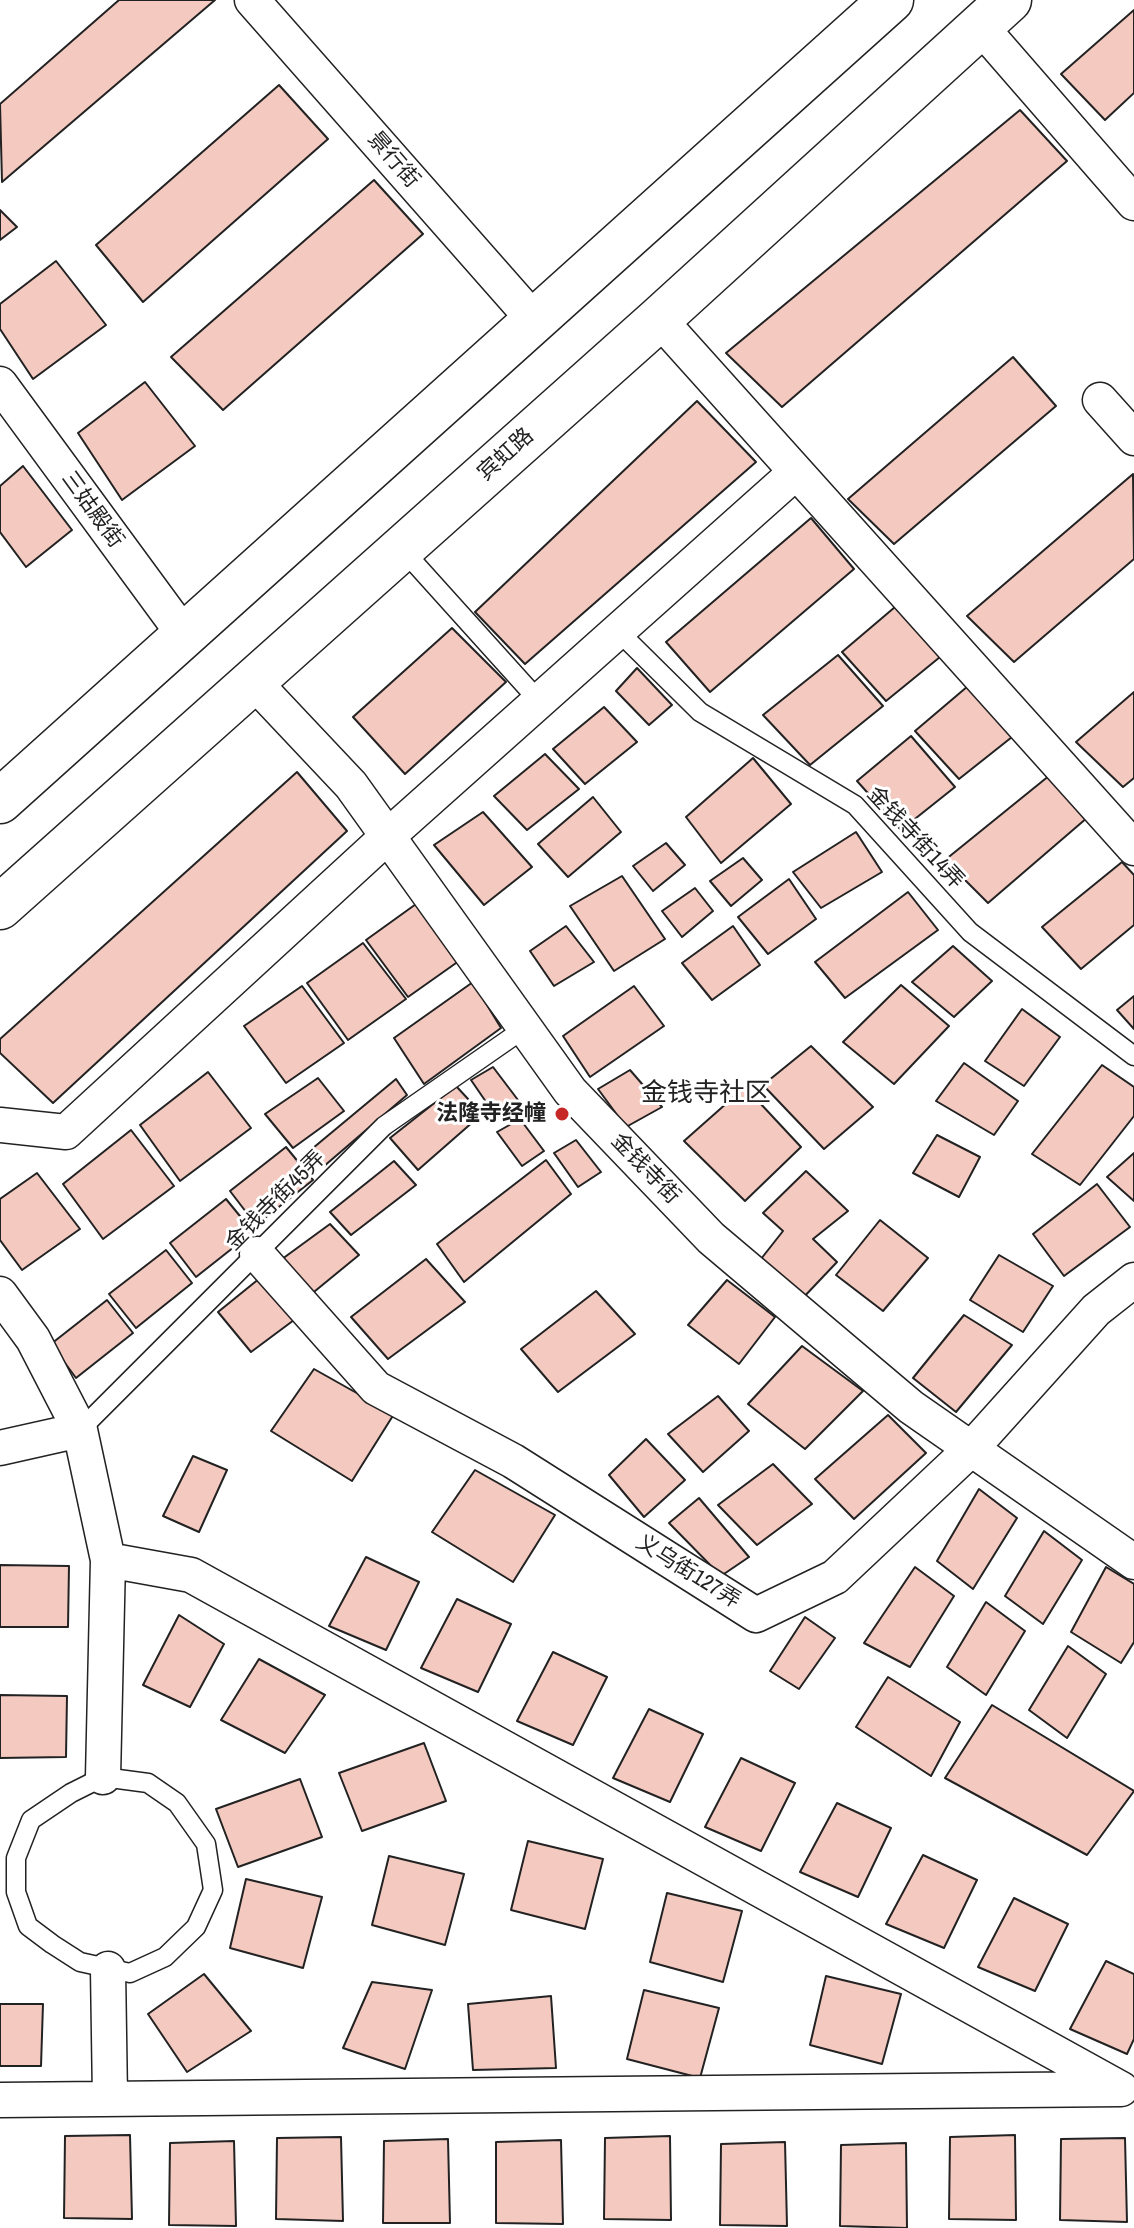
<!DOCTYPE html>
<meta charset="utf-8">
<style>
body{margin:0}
canvas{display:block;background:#fff}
</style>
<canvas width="1134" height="2228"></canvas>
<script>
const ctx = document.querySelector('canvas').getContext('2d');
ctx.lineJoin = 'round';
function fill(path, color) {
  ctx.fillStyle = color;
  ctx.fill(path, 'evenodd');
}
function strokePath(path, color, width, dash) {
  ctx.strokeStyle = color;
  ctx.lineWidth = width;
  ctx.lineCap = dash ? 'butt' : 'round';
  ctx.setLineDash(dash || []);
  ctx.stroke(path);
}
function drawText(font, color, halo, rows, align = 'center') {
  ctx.font = font + ' "Archivo Narrow","Noto Sans SC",sans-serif';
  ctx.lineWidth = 6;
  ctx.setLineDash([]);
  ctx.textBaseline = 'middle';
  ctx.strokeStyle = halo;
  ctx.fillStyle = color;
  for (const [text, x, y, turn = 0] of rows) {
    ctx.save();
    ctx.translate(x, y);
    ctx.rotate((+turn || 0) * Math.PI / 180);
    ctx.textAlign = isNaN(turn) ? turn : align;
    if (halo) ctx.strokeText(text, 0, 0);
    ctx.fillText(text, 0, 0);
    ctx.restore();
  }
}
const building = new Path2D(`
 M119 0H215L2 182 0 104Z
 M1134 10V93L1105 120 1061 74Z
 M279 85 328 139 143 302 96 245Z
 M1020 110 1067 161 782 407 726 353Z
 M374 180 423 234 223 410 171 357Z
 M0 210 17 227 0 240Z
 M56 261 106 325 33 379 0 329V304Z
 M1013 357 1056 406 894 544 848 499Z
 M145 382 195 446 122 500 78 433Z
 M697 401 756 462 525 664 475 612Z
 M23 466 72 530 26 567 0 532V486Z
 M1133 474 1134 559 1014 662 967 616Z
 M811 518 854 569 710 692 666 642Z
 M895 607 940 657 886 701 842 652Z
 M452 628 506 682 405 774 353 717Z
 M838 655 883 706 810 765 763 715Z
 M637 668 672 705 649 725 616 691Z
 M968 686 1012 737 959 779 915 731Z
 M1134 692V778L1123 787 1076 742Z
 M604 707 637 742 585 784 553 749Z
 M911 736 955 787 901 830 857 781Z
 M545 754 579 789 527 830 494 796Z
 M753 758 791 804 721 863 686 817Z
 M297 772 347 831 53 1103 0 1053V1039Z
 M1050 775 1088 817 988 903 945 860Z
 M593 797 621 832 568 877 538 844Z
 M483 812 532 867 484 905 434 845Z
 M856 832 882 872 821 908 793 872Z
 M666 843 685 865 653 891 633 866Z
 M743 858 762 880 731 906 710 881Z
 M1122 862 1134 875V925L1081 969 1042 927Z
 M622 876 665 939 614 971 570 906Z
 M789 879 816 919 768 954 738 917Z
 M695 888 713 911 682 937 662 911Z
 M908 892 938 930 845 998 815 962Z
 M423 899 466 956 408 997 366 940Z
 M566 926 594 962 554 986 530 951Z
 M733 926 760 965 712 1000 682 963Z
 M363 943 406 999 348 1040 307 983Z
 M953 946 992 981 954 1017 912 982Z
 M473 982 501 1028 424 1084 394 1038Z
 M901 985 949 1026 894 1084 843 1042Z
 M302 986 344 1043 286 1083 244 1026Z
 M634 986 664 1026 590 1077 563 1036Z
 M1134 996V1029L1117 1010Z
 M1022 1009 1060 1037 1024 1086 985 1061Z
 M811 1046 873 1107 824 1149 763 1085Z
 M964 1063 1018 1101 994 1135 936 1101Z
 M1102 1065 1134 1087V1116L1080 1185 1032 1154Z
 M493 1067 518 1100 495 1115 471 1080Z
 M630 1070 662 1107 626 1127 598 1089Z
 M208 1072 251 1128 180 1181 140 1125Z
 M318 1078 344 1111 293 1148 265 1114Z
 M396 1079 407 1095 323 1167 307 1153Z
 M456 1086 482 1114 418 1170 390 1138Z
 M745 1087 801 1147 745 1201 684 1141Z
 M520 1119 544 1151 522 1166 497 1132Z
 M131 1130 174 1186 103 1239 63 1184Z
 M937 1135 980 1157 959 1197 913 1173Z
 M576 1140 601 1172 578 1187 554 1153Z
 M286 1147 313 1180 256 1225 230 1191Z
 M1134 1153V1201L1107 1177Z
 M546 1160 571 1194 464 1282 437 1244Z
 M394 1161 416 1185 351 1235 330 1212Z
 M806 1171 848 1211 813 1239 837 1262 801 1300 757 1264 783 1231 763 1213Z
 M37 1173 80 1229 22 1270 0 1240V1199Z
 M1097 1184 1130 1227 1064 1276 1033 1234Z
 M226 1199 253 1232 196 1277 170 1243Z
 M880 1220 928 1258 883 1311 836 1275Z
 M330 1224 359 1255 309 1296 278 1262Z
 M166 1250 192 1283 136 1328 109 1294Z
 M999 1255 1053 1286 1023 1332 970 1300Z
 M426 1259 465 1302 388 1359 351 1317Z
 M260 1278 294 1320 251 1352 218 1312Z
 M727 1280 775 1317 739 1364 688 1325Z
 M596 1291 635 1334 558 1392 521 1349Z
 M107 1300 133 1333 76 1378 51 1344Z
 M964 1315 1012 1345 956 1412 913 1378Z
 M802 1346 863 1391 805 1449 748 1404Z
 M314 1369 394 1414 352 1481 271 1431Z
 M718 1396 749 1431 703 1472 668 1434Z
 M888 1415 926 1453 854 1519 815 1479Z
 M646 1439 685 1480 644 1517 609 1475Z
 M193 1456 227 1470 199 1532 163 1516Z
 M773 1464 812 1504 757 1545 718 1505Z
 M475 1470 555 1515 513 1582 432 1532Z
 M979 1489 1017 1518 973 1589 937 1561Z
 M699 1498 749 1557 721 1576 669 1523Z
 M1044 1531 1082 1560 1043 1624 1005 1596Z
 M366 1557 419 1582 386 1650 329 1626Z
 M0 1565 69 1566 68 1627H0Z
 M915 1567 954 1596 910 1667 864 1643Z
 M1106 1567 1134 1584V1642L1121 1663 1071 1632Z
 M457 1599 511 1624 478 1692 421 1668Z
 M986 1602 1025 1631 986 1695 947 1667Z
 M179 1615 224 1644 190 1707 143 1685Z
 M805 1617 835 1638 799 1689 770 1671Z
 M1068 1646 1106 1674 1067 1738 1029 1710Z
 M553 1652 607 1677 573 1745 517 1721Z
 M259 1659 325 1695 285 1753 221 1720Z
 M888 1677 960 1722 931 1776 856 1727Z
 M0 1695 67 1696 66 1757 0 1758Z
 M992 1705 1134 1791 1087 1855 945 1778Z
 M649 1709 703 1734 670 1802 613 1778Z
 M424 1743 446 1801 362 1831 339 1773Z
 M741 1758 795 1783 761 1851 705 1827Z
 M300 1779 322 1837 238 1867 216 1809Z
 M837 1803 891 1828 858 1897 800 1872Z
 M528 1841 603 1859 585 1929 511 1910Z
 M923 1855 977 1880 944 1948 886 1924Z
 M389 1856 464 1874 445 1945 372 1925Z
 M246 1879 322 1897 303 1968 230 1948Z
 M667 1893 742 1911 723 1982 650 1962Z
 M1014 1898 1068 1924 1035 1991 978 1967Z
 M1106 1961 1134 1974V2039L1127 2054 1070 2029Z
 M204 1974 251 2031 187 2072 148 2014Z
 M826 1976 901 1994 882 2064 810 2045Z
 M372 1982 432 1990 405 2069 343 2048Z
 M644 1990 719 2008 700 2078 627 2059Z
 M551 1996 556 2068 473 2070 468 2004Z
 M0 2004H43L41 2066H0Z
 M130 2135 132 2219 64 2218 65 2136Z
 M1015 2135 1016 2220 949 2219 950 2137Z
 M670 2136 671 2220 604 2219 605 2138Z
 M341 2137 343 2221 276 2219 277 2138Z
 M1125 2138 1127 2222 1060 2220 1061 2139Z
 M448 2139 450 2223H383L384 2141Z
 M561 2140 563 2224 496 2223V2142Z
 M234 2141 236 2226 169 2225 170 2143Z
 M785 2142 787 2226 720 2225 721 2144Z
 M906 2143 907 2228 840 2226 841 2145Z`);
fill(building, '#f3c9c0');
strokePath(building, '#222', 2);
const lane = new Path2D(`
 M402 549 539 701
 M618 631 700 712 855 805 970 932 1134 1056
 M80 1430 384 1126 525 1028
 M103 1777 148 1783 177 1803 206 1844 213 1890 196 1927 165 1957 130 1973 80 1962 52 1944 28 1926 16 1892V1858L31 1820 71 1793Z`);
const street = new Path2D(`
 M252 0 534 320
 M980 26 1134 203
 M659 319 1134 848
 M0 384 185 636
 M1100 400 1134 438
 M252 680 351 785 570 1091 711 1238 911 1407 1134 1562
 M0 1125 66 1132 388 836 796 472
 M257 1254 376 1388 513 1461 756 1615 835 1577 971 1449 1096 1310 1134 1280
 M0 1294 33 1339 80 1430 108 1560 103 1777
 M0 1448 80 1430
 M108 1969 110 2099
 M0 2100 1121 2089 191 1575 108 1560`);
const secondary = new Path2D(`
 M0 801 891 0
 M0 907 659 319 1009 0`);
strokePath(lane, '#222', 21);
strokePath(street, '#222', 37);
strokePath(secondary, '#222', 47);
strokePath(lane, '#fff', 18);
strokePath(street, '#fff', 34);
strokePath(secondary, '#fff', 44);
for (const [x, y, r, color] of [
 [562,1114,8,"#c62828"]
]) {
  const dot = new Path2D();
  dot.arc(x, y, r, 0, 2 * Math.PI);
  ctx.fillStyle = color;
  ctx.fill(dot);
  strokePath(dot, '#fff', 3);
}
drawText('22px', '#222', '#fff', [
 ["景行街",393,160,49],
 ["宾虹路",506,455,-42],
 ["三姑殿街",92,510,54],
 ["金钱寺街14弄",915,838,47],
 ["金钱寺街",645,1169,46],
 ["金钱寺街45弄",276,1201,-45],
 ["义乌街127弄",688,1572,32]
]);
drawText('bold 22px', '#222', '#fff', [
 ["法隆寺经幢",546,1114]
], 'right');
drawText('26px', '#222', '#fff', [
 ["金钱寺社区",706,1094]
]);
</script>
